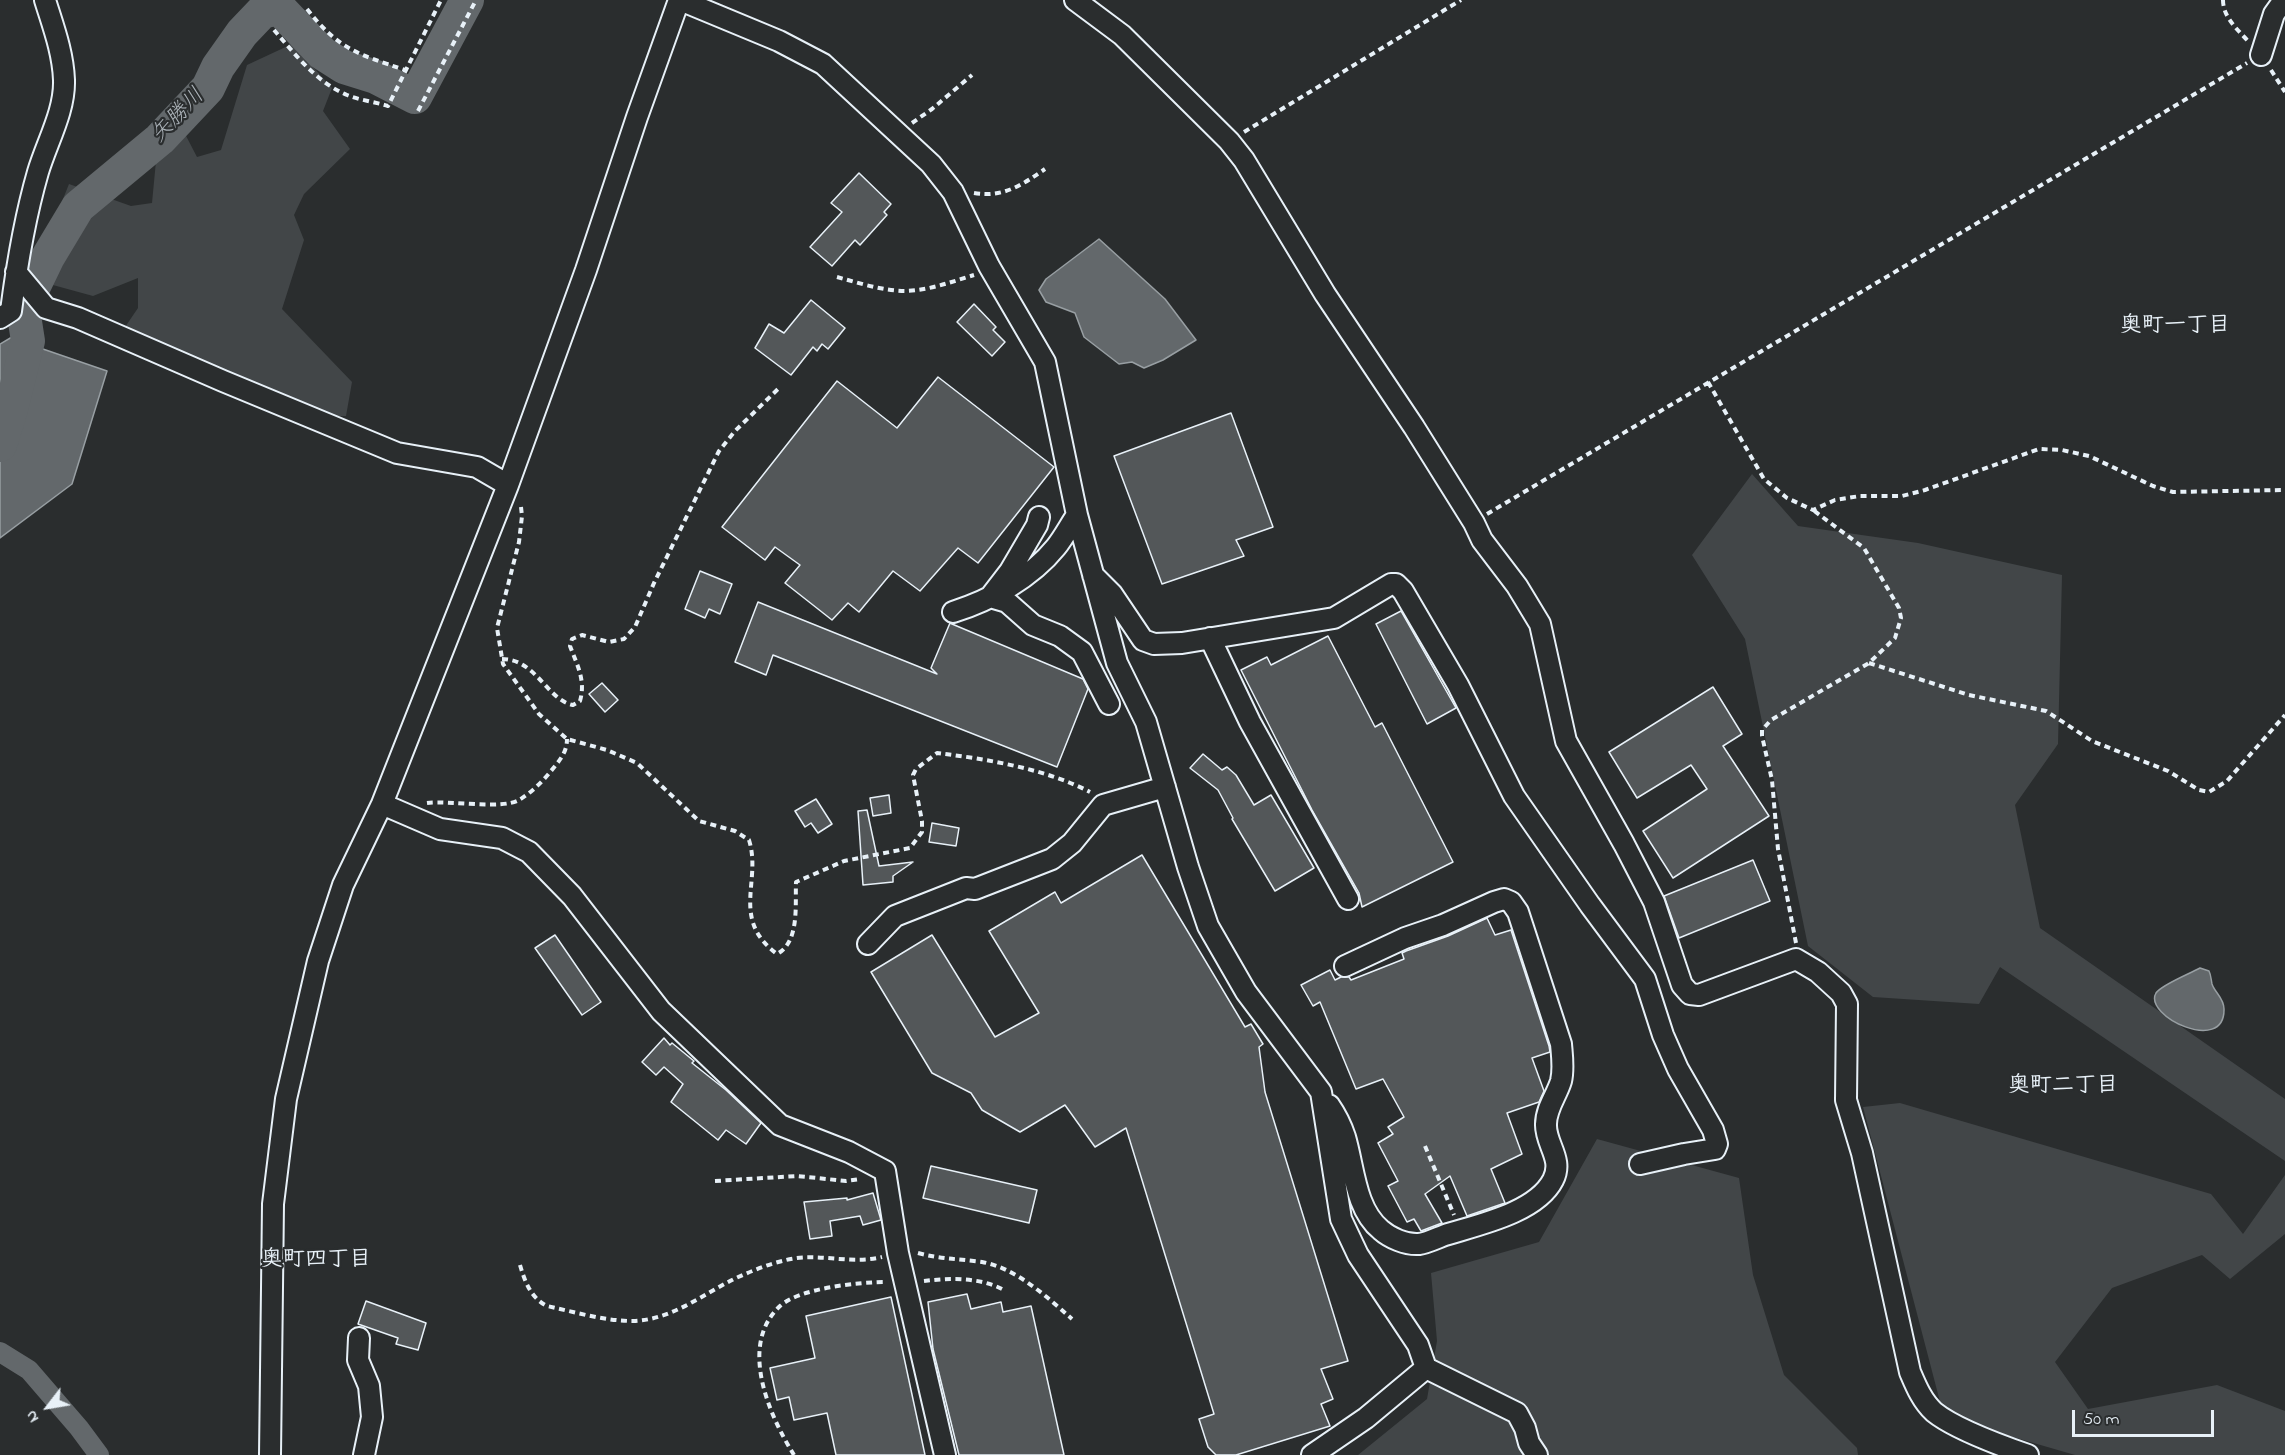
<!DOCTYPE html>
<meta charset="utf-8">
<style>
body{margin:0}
#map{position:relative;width:2285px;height:1455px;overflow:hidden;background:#2a2d2e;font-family:"Indie Flower",sans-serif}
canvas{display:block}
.north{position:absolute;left:18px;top:1377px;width:60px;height:60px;-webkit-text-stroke:4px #2a2d2e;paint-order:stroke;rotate:239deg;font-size:16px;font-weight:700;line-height:24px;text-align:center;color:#e8f1f8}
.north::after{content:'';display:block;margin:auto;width:21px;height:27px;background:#e8f1f8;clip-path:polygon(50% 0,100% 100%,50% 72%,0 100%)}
.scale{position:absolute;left:2072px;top:1410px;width:142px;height:27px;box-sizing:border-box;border:3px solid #e8f1f8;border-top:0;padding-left:8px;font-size:18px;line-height:21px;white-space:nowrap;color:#e8f1f8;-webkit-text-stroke:4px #2a2d2e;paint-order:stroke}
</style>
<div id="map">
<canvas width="2285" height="1455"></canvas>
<div class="north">N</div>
<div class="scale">50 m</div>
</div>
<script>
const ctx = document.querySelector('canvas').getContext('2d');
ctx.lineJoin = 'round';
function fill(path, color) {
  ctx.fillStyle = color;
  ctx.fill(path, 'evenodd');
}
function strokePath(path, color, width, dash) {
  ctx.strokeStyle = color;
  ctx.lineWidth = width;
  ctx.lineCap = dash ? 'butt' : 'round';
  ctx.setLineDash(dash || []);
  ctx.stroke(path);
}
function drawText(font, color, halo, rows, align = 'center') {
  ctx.font = font + ' "Indie Flower","Klee One",sans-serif';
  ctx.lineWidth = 4.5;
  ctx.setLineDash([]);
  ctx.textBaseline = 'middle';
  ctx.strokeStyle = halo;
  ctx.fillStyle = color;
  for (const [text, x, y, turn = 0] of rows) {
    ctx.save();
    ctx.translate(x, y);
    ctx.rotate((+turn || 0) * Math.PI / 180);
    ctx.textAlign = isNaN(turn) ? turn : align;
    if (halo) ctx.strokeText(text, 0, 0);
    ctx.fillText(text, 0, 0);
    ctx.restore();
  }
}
fill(new Path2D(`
 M292 44 332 88 323 111 350 149 304 194 294 215 304 240 282 309 352 382 346 416H332L123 330 138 308V278L93 296 31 279 69 184 131 206 152 203 156 161 184 132 197 157 221 150 247 65Z
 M1752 474 1798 526 1918 543 2062 575 2058 744 2015 805 2040 928 2285 1099V1161L2000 967 1979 1004 1873 997 1808 946 1745 639 1692 555Z
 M1900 1103 2211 1194 2243 1234 2285 1175V1234L2230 1279 2202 1255 2112 1288 2055 1362 2088 1409 2217 1385 2285 1411V1455H2075L1944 1417 1863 1107Z
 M1597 1139 1739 1178 1753 1275 1784 1375 1857 1448 1858 1455H1358L1427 1399 1437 1341 1431 1273 1539 1242Z`), '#424648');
const water = new Path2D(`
 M1099 239 1165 299 1196 340 1163 360 1144 368 1132 362 1119 364 1084 337 1075 313 1046 302 1039 290 1046 279Z
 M17 334 40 348 107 371 72 484 0 538V344Z
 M2200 968 2209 971C2211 975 2211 979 2212 984 2215 993 2224 998 2224 1009 2225 1055 2143 1016 2156 993 2161 985 2189 974 2200 968Z`);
fill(water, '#63686b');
strokePath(water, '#989fa3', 1.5);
strokePath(new Path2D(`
 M0 1352 29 1370 79 1428 99 1455`), '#63686b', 20);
strokePath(new Path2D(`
 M0 445 10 413 28 341 23 309 48 257 78 207 160 139 208 88 218 67 242 33 262 12 279 8 322 53 344 67 376 77 415 97 467 0`), '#63686b', 34);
const building = new Path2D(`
 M859 173 891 204 884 212 887 215 860 245 855 240 832 266 810 247 842 212 831 203Z
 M811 300 845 328 828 349 822 344 817 351 813 347 791 375 755 348 769 324 784 333Z
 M974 304 996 327 993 330 1005 342 992 356 957 322Z
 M938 377 1054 467 978 563 958 548 920 591 893 571 859 612 848 603 832 620 785 583 800 565 775 547 765 560 722 527 837 381 897 428Z
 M1231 413 1273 527 1236 540 1244 556 1162 584 1114 456Z
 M700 571 732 584 720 614 709 609 705 618 685 609Z
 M758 602 937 674 931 668 950 623 952 624 1083 679 1088 689 1057 767 773 655 766 675 735 662Z
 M1401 611 1456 708 1427 724 1376 624Z
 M1328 636 1375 727 1382 723 1453 862 1362 907 1359 893 1312 810 1241 670 1267 657 1271 665Z
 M602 683 618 700 605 712 589 694Z
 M1713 687 1742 734 1723 746 1769 816 1673 878 1643 831 1707 789 1691 765 1637 798 1609 752Z
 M1203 754 1222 770 1227 767 1236 775 1254 805 1271 795 1314 868 1275 891 1232 819 1233 818 1218 790 1190 768Z
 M889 795 891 813 873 816 870 798Z
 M816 799 832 824 818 833 811 823 805 827 795 811Z
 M867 810 879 866 913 862 893 876V882L863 885 858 811Z
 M932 823 959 828 956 846 929 842Z
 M1142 855 1245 1027 1251 1024 1263 1044 1259 1047 1265 1092 1348 1361 1321 1369 1333 1399 1321 1404 1330 1426 1236 1455H1216L1208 1447 1199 1419 1214 1414 1126 1128 1095 1147 1065 1105 1020 1132 982 1110 971 1093 932 1073 871 972 932 935 995 1037 1039 1013 989 931 1055 892 1061 903Z
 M1753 860 1770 901 1679 938 1664 896Z
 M1487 918 1495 935 1511 930 1549 1046 1550 1052 1532 1058 1544 1091 1539 1102 1507 1113 1522 1154 1491 1169 1505 1203 1467 1216 1450 1176 1425 1194 1442 1223 1421 1231 1414 1219 1407 1222 1388 1186 1398 1181 1378 1143 1393 1134 1388 1127 1404 1117 1383 1079 1356 1089 1320 1002 1313 1006 1301 985 1330 970 1335 980 1341 977H1349L1351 980 1404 959 1402 953 1406 951 1448 936Z
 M555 935 601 1002 582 1015 535 948Z
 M664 1038 670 1045 672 1043 694 1061 692 1063 726 1090 761 1123 746 1144 726 1130 718 1140 671 1102 683 1084 664 1067 656 1075 642 1062Z
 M931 1166 1037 1190 1029 1223 923 1198Z
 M873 1193 881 1220 863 1225 860 1216 830 1221 832 1236 810 1239 804 1202 847 1198V1200Z
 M967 1294 971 1309 1001 1302 1003 1312 1031 1306 1064 1455H959L933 1349 928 1302Z
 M891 1297 925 1455H836L827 1413 794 1420 789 1397 777 1400 770 1368 815 1358 806 1316Z
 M366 1301 426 1323 418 1350 396 1344 398 1338 358 1324Z`);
fill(building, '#535759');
strokePath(building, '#e8f1f8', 1.5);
const minor = new Path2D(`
 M680 0 779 41 823 64 931 164 953 192 989 266 1045 362 1077 515 1117 663 1146 722 1188 867 1208 926 1246 992 1321 1092 1341 1219 1358 1255 1418 1345 1426 1368 1517 1413 1525 1428 1529 1443 1537 1455
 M1075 0 1122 35 1229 141 1244 160 1325 294 1414 427 1474 523 1482 540 1517 586 1540 624 1566 741 1624 844 1654 902 1682 985 1690 994 1699 995 1796 959 1818 972 1841 993 1847 1004 1846 1100 1862 1153 1910 1372C1916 1386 1922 1401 1934 1412 1955 1429 2002 1446 2028 1455
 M2261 55 2274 14 2284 0
 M16 272 46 308 78 318 223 381 397 453 477 467 508 485
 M0 318 11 311C17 264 25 217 38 172 47 142 65 111 64 80 63 52 53 26 45 0
 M1039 517 1037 525 1010 571 990 597 1007 602 1033 625 1060 636 1082 652 1109 704
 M1093 575 1112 594 1143 640 1154 644 1182 643 1334 618 1391 584H1396L1403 591 1458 685 1514 796 1590 905 1645 979 1663 1035 1678 1069 1713 1130 1717 1144 1715 1149 1684 1154 1640 1164
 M953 612C991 600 1031 578 1056 547 1064 537 1070 525 1077 515
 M1210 638 1250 722 1348 899
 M382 804 440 829 502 838 529 852 572 896 661 1011 780 1125 849 1152 885 1171 898 1253 945 1455
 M868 944 895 916 966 888 975 889 1052 859 1072 843 1103 805 1165 787
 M1329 1105C1336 1115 1341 1125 1345 1137 1354 1167 1355 1209 1381 1230 1390 1238 1406 1245 1419 1244 1427 1243 1437 1238 1445 1235 1477 1225 1536 1213 1553 1180 1564 1159 1545 1144 1546 1124 1546 1108 1557 1095 1561 1081 1564 1069 1562 1056 1561 1044L1518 912 1511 902 1504 899 1494 902 1443 925 1405 938 1345 966
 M359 1338 358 1360 369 1386 372 1417 364 1455
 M270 1455 273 1204 286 1099 318 961 343 885 382 804 508 485 586 270 637 117 679 0
 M1312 1455 1366 1418 1426 1368`);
strokePath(minor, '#e8f1f8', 24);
strokePath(new Path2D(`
 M2223 0C2223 17 2237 29 2248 41
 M307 9C339 50 358 54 405 70
 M274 30C295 54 316 82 347 95 359 100 375 102 388 106L441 0
 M2271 70 2285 92
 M418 111 476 0
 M912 123 932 109 972 75
 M1244 132 1461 0
 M974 193C1003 198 1022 185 1045 169
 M837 277C859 283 883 291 906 291 930 290 951 282 974 275
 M1708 382 1764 479 1787 498 1813 510 1835 500 1860 496H1902L1925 490 2039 449 2062 450 2089 456 2153 486 2173 492 2285 490
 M521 507 522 516 519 542 497 628 503 664 539 714 567 739 607 750 637 763 699 821 735 831 749 840C762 881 730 919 777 954 800 942 795 904 796 882L844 861 910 848 922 832V821L913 775 916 769 937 753C987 759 1046 769 1090 792
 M1487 514 2247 63
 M502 659C536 659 547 700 573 705L580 701C586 680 577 665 570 646L572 639 582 635 609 642 624 639 635 627 654 583 719 451 735 431 778 389
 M1869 663 1969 695 2046 711 2092 741 2168 771 2199 790 2209 792 2227 781 2285 715
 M427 803C451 800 501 810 519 800 531 793 543 781 551 771 559 761 567 753 567 739
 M1796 943 1778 849 1772 780 1762 736V730L1771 720 1869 663 1895 638 1901 618 1899 608 1864 548 1813 510
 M1425 1146 1454 1215
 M715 1181 797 1176 846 1181 860 1179
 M918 1253C940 1259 960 1259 982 1262 1016 1268 1047 1297 1072 1319
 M520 1265C525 1282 531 1298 547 1306 575 1312 604 1321 633 1321 671 1320 702 1295 734 1279 751 1271 769 1264 786 1260 818 1252 849 1265 882 1257
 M924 1281C949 1278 978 1277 1002 1289
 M794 1455C769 1415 738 1345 780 1306 800 1288 859 1282 886 1282`), '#e8f1f8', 4, [6, 4.5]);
strokePath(minor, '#2a2d2e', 20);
drawText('italic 22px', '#acb3b9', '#2a2d2e', [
 ["矢勝川",179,117,-46]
]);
drawText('bold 22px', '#e8f1f8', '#2a2d2e', [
 ["奥町一丁目",2175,327],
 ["奥町二丁目",2063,1087],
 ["奥町四丁目",316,1261]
]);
</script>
